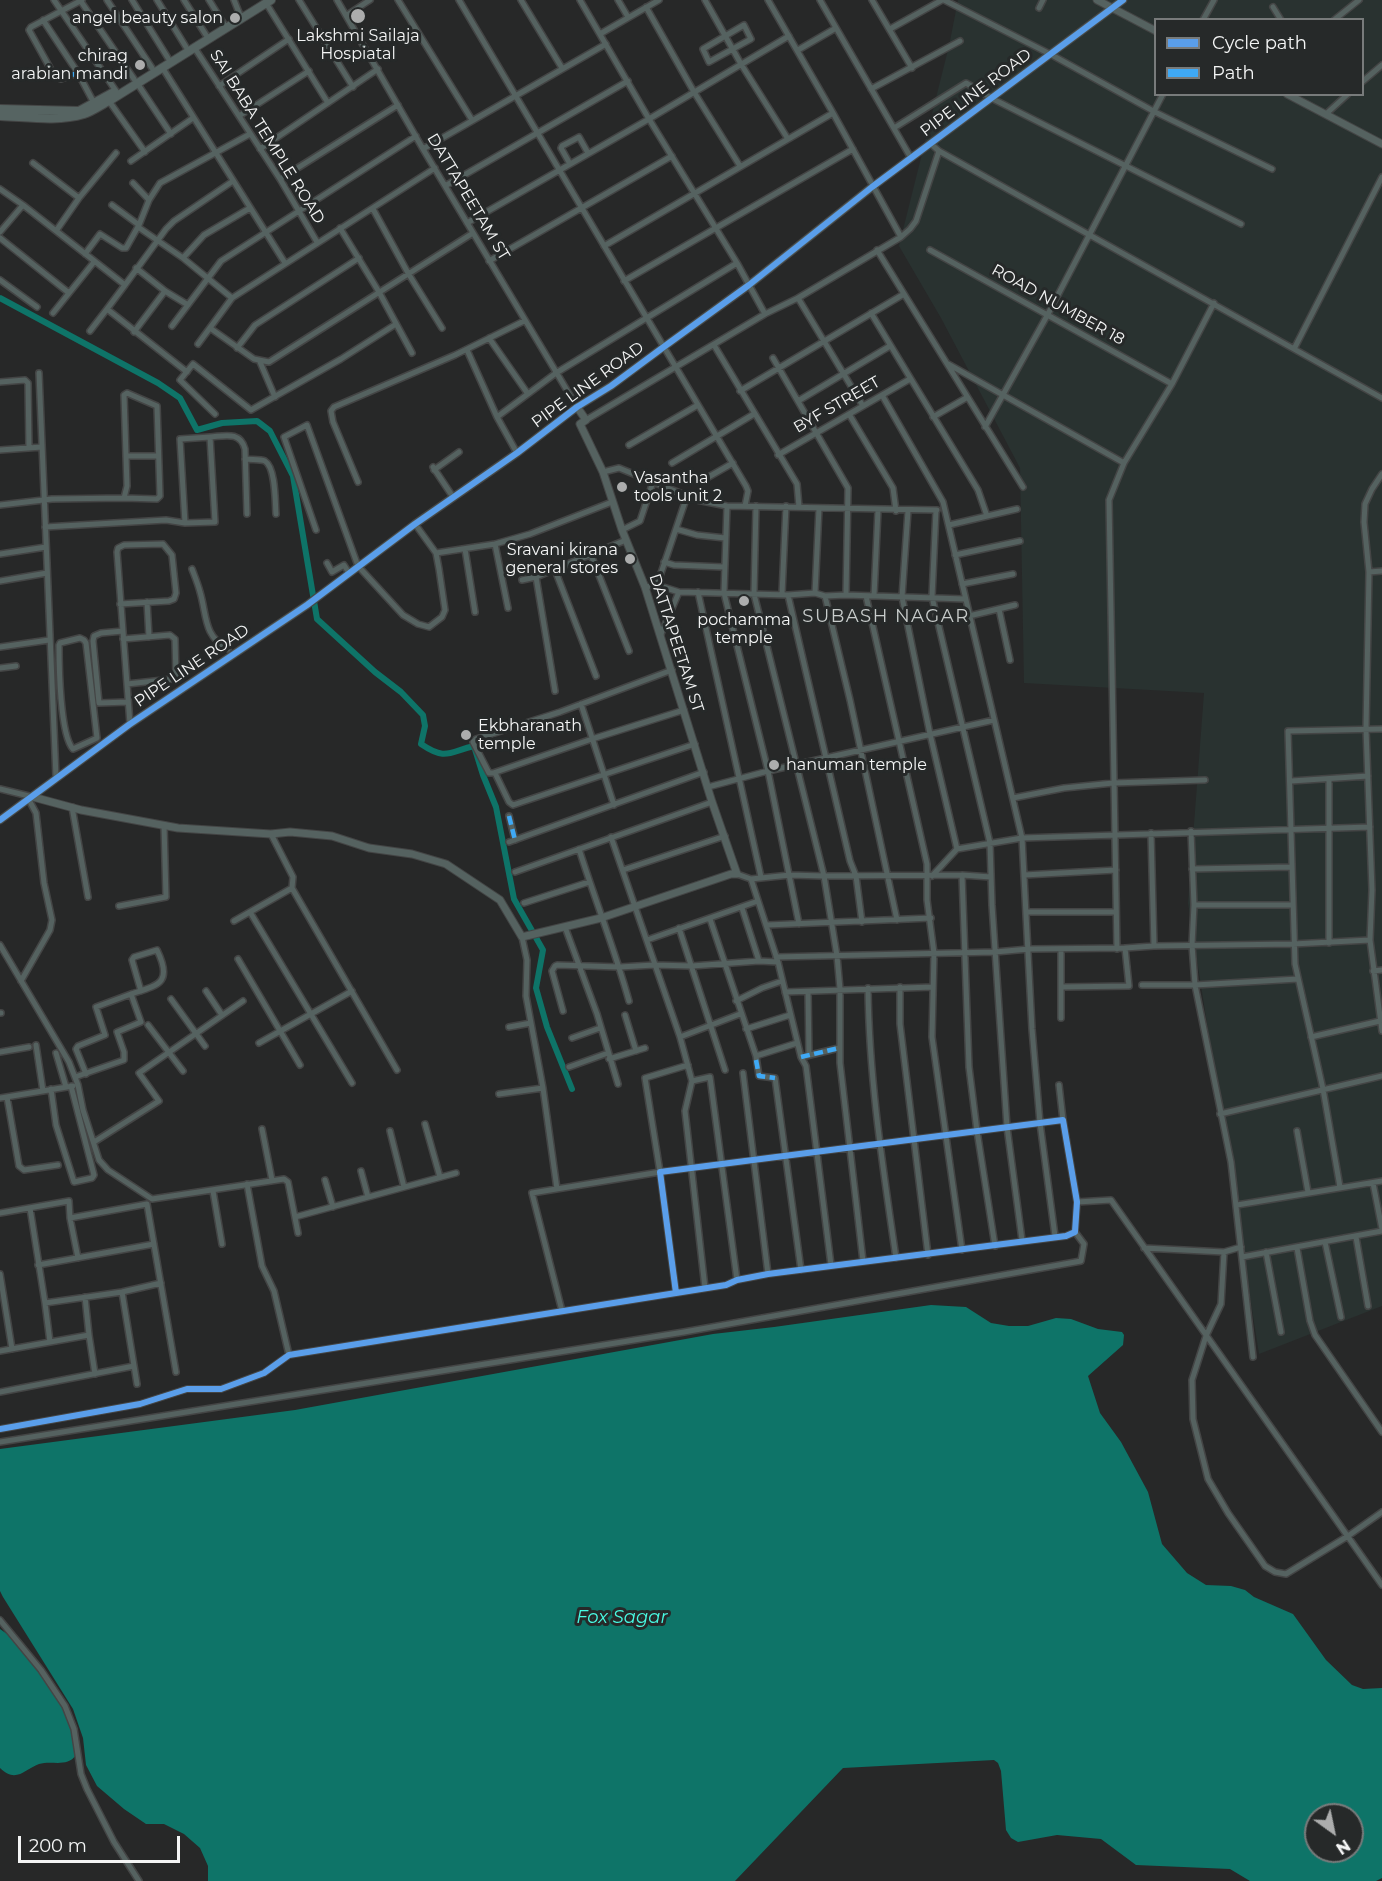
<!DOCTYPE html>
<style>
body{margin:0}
#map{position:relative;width:1382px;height:1881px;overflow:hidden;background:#272828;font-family:Montserrat,sans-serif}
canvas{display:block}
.legend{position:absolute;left:1154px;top:18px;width:210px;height:78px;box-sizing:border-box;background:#262929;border:2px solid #787b7b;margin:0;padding:8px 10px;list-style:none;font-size:18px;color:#f4f5f5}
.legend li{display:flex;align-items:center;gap:12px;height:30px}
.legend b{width:30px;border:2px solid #787b7b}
.north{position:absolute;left:1304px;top:1803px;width:60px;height:60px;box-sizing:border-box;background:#262929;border:2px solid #787b7b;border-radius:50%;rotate:147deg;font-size:16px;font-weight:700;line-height:24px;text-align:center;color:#f4f5f5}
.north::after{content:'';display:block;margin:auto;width:21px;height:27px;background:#acadad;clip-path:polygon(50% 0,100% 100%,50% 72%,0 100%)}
.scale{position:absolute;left:18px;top:1836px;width:162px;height:27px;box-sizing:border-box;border:3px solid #f4f5f5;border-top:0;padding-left:8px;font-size:18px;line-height:21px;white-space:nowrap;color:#f4f5f5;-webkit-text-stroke:4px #262929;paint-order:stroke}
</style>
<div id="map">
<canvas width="1382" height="1881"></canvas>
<ul class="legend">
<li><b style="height:8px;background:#5a9eea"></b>Cycle path</li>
<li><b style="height:8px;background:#3fa9f5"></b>Path</li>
</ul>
<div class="north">N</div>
<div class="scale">200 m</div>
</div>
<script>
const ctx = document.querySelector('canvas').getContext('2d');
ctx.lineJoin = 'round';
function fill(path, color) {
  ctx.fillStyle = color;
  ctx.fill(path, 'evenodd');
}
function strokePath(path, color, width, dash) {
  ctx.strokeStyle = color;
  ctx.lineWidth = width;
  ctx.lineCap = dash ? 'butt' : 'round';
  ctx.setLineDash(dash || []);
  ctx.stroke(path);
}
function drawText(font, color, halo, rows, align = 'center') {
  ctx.font = font + ' Montserrat,sans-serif';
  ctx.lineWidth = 6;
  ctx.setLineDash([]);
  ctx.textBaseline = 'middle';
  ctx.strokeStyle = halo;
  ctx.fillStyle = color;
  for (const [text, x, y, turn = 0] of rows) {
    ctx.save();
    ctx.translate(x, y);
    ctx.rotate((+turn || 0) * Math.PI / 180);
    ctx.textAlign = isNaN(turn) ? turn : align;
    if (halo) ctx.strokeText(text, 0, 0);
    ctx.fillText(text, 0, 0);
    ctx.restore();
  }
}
fill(new Path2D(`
 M958 0H1382V1306L1259 1354 1188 903 1204 693 1024 683 1020 468 941 318 899 246 949 46ZM1156 20H1362V94H1156Z`), '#293230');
fill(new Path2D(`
 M931 1305 966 1307 991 1323 1009 1326H1028L1056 1318 1071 1319 1098 1329 1122 1332 1124 1335 1123 1345 1088 1376 1100 1413 1121 1442 1148 1492 1162 1544 1187 1573 1206 1585 1231 1586 1245 1590 1254 1597 1293 1614 1326 1660 1352 1685 1363 1689 1382 1688V1878L1376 1881H1250L1230 1869 1136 1865 1101 1839 1057 1835 1018 1842 1011 1838 1006 1830 1001 1771 998 1763 994 1760 843 1768 735 1881H208V1866L200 1848 184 1834 164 1824H146L124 1809 97 1786 86 1765 83 1738 73 1709 3 1597 0 1591V1449L295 1410 713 1334 774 1327ZM1316 1815H1352V1851H1316Z
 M0 1629C14 1638 23 1650 33 1663 58 1695 70 1713 76 1755 67 1768 52 1760 39 1764 25 1769 16 1784 0 1768Z`), '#0e7468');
strokePath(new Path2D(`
 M0 298 158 383 180 398 197 430 222 423 257 421 270 431 293 476 317 619 375 672 401 692 423 715 425 726 421 744C446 761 449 752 474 746L483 775 496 807 514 899 543 950 536 988 547 1027 572 1089`), '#0e7468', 6);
const minor = new Path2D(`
 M54 0 116 91
 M80 0 134 79
 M107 0 152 68
 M132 0 168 58
 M157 0 186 47
 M184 0 206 35
 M209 0 224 24
 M234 0 240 15
 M299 0 353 87
 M337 0 423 149 577 407
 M398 0 472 120
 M459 0 746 486 748 491 745 506
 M521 0 562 68
 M580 0 649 119 737 263 765 314
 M618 0 628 17
 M705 0 741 64 788 139
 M768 0 833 113 901 237
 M820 0 911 158
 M872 0 912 68
 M944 0 1050 54 1155 112 1272 169
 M266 3 328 103
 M646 7 694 92 740 166
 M1273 7 1281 20
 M1039 8 1043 0
 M347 15 370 0
 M43 20 78 73 94 103
 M1203 20 1214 0
 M1334 20 1359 0
 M744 25 751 39 709 62 703 49Z
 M890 29 942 0
 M600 34 659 0
 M194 47 280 179 317 242
 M798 50 836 28
 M162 67 285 263
 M78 73 61 79 55 77 29 30 31 27 82 0
 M1362 82 1382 65
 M137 83 171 134
 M219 86 289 39
 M871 89 960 41
 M109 101 145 152
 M1326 114 1348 94
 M239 116 309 71
 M894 128 966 83 993 99 1241 224
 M931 144 939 151 1382 398
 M260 149 378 69
 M423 149 606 44
 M131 161 193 118
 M33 163 79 198
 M570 164 561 148 562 146 579 137 588 153
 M280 179 398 105
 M133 183 149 200
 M445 186 628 81
 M0 189 23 205 125 285 107 309 187 372
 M112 205 139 225
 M373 209 408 273 442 328
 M467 223 649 119 789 36
 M138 227 183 258 204 235 250 208
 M340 228 379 292 412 353
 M56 231 79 198 116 153
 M0 232 23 205
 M0 238 69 293
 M604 246 833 113
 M877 250 1023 487
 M930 250 1172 384
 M85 254 100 234 122 248H126L139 225 149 200 160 183 250 134
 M183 258 232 298
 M489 261 672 156
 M136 268 165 291
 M0 280 37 307
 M624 281 853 149
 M125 285 166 229 174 221 233 181
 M798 298 863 406
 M53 313 94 262
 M871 313 978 490 987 516
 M172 326 221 261 416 136
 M210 328 254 359 269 362 473 233
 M90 331 107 309
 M134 332 165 291 188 305
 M489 338 528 394
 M198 344 232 298 435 168
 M714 345 797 484 799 507
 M237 348 255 325 359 258
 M1294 349 1382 177
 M467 350 497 417 517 453
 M773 358 848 488 846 595
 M260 362 275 397
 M948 364 1124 463
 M39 373 56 777
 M0 382 25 380 28 383 29 448
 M740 391 904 294
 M882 395 943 502 1022 838 1032 1029 1040 1123 1055 1236
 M798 401 890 346
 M215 414 180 380 193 364 251 410 341 359 396 324
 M849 414 893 488 896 511
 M497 417 556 373 737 263
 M933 417 966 398
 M586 420 765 314 798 298 901 237 910 229 916 221 939 151
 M985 427 1048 314 1163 94
 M210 437C225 436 240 431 245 449L247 514
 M629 445 698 405
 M0 450 42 447
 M778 455 910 379
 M126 456H158
 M245 459C251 460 260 459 265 461 276 468 275 503 276 514
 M672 463 754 414
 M433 467 453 497
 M434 470 459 452
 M603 472 619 468 697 500 727 506 937 510
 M1382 474 1372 489 1365 504 1364 522 1369 572 1366 729 1372 890 1370 940 1382 1031
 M705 479 733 463
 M358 482 333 422 331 411 334 407 455 355 524 321
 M0 505 52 499 124 498 127 486 124 395 127 393 157 406 160 496 157 499 124 498
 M727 506 724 593 768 771 799 924
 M756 506 754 594 824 876 837 956 840 989V1063L863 1261
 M936 510 932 597 990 843 992 905 1007 1127 1022 1240
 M908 511 902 597 930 734 957 849
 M949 525 1017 509
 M45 527 166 520 185 523 180 439 210 437 215 522 185 523
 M676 529 697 535 725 538
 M316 530 284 437 307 425 358 566 403 615 418 624 429 627 442 617 445 610 439 569 436 553 415 524
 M622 530 640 521 653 482
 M495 544 508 608
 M465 549 475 612
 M436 553 495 544 530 534 612 502
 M0 554 46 547
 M591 555 629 651
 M955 555 1020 541
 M664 562 674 565 724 567
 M327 563 332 572 344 565 349 573
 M192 569C195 577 198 584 200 592 207 615 203 636 228 649
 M555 570 596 676
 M1369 572 1382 571
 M522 580 536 577
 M0 581 47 573
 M962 584 1013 574
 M657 585 687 496
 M645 587 657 585 679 592 788 595 815 593 825 596 846 595 965 599
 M698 592 761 877
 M815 593 819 508
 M782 594 786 506
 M788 595 850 861 856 876 862 922
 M825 596 850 700 897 920
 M866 596 927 864V900L934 953 932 1037 962 1250
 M874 596 878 510
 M147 602 149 637
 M120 604 169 601 174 599 176 593 172 555 163 544 124 545 118 548 117 552 130 724
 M999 609 1010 660
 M969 616 1015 605
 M123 631 101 633 94 636 93 641 99 703 128 702
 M661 634 679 592
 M80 638 84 640 86 643 97 738 73 749C60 735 59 666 59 645L60 643Z
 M123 639 170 635 175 639 176 677 173 679 127 684
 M0 647 49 640
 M0 668 16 666
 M672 670 560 712 476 739 473 742 489 773H493L592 739 684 710
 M555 691 536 577 626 540
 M581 704 614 805
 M495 773 509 802 513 805 695 744
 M1329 780V943
 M1291 781 1368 776
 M708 787 768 771 994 720
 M0 789 33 797
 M1013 798 1064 788 1113 783 1205 780
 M72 807 88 897
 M509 816 515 840
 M1191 831 1194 905 1192 945 1195 985 1231 1162 1253 1357
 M1151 833 1154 946
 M271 834 293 877 292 888 397 1070
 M611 837 680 1037 692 1081 685 1111 705 1288
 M509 842 704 772
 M579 849C595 900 615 950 629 1001
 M1192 869 1291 867
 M623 870 725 836
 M515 872 712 802
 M737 874 751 879 778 962 801 1057 806 1066 831 1265
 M962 875 991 877
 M1024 875 1116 870
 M932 876 957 849 1022 838 1370 827
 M751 879 790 875 824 876 962 875 969 1067 977 1131 995 1246
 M524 903 589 882
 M1194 905H1293
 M119 906 166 897 164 825
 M742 908 759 961
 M250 912 352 1083
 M1026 912H1115
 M710 919 756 1056 759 1076 775 1078 801 1270
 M234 921 292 888
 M767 925 931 918
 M565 927 597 1014 618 1084
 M679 928 725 1070
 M522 937 527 960 526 996 543 1088 557 1189
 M647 940 758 901
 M0 945 69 1062 78 1085 83 1110 99 1160 108 1170 152 1199 284 1179 288 1182 298 1233
 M1117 949 1109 500 1124 463 1172 384 1214 303
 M776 957 995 952 1029 949 1125 948 1154 946 1293 944 1370 940
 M238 959 300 1065
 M1373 971 1382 970
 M21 981 50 930 52 920 44 883 36 813 29 800
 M1142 985H1195L1298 979
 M900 987V1024L928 1255
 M1062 987 1129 986 1125 948
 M868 988C869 1079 883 1168 896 1258
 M206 991 222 1015
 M785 992 933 987
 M808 992 809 1055
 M171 999 205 1046
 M736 1001 762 988 782 981
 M563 1011 552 971 555 966 557 965 620 967 654 965 692 966 759 961 778 962
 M0 1013H1
 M625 1015 636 1051
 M1061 1018V949
 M148 1025 183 1071
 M509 1027 531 1023
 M746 1029 790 1015
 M680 1037 740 1014
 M1311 1037 1380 1021
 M572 1038 600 1028
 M259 1043 352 991
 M36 1045 43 1091
 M0 1052 29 1047
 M56 1053 66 1087
 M756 1056 797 1043
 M806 1056 839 1048
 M609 1059 645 1048
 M569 1067 608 1053
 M743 1073 768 1274
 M86 1074 76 1049 78 1046 105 1035 96 1007 131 994
 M75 1077 124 1060V1052L117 1032 141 1022 131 994C159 985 173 983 157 950L134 957 132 960 141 991
 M692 1081 710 1077 737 1280
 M1059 1085 1063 1120
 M51 1089 56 1125 74 1182 92 1178 94 1175 71 1086
 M499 1094 543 1088
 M7 1097 19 1166 24 1170 58 1165
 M0 1098 73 1086
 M1220 1114 1382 1076
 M425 1124 440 1177
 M262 1129 272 1180
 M390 1131 404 1187
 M1297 1131 1308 1192
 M94 1142 159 1101 139 1073 243 1001
 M361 1171 368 1197
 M325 1180 333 1207
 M1373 1183 1382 1229
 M247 1184 262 1266 274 1291 289 1355
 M1340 1187 1323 1089 1295 964 1288 731 1382 729
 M213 1191 222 1244
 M1077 1202 1111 1200 1382 1585
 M1237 1205 1382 1181
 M30 1208 45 1303 122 1292 161 1283
 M0 1213 69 1201 70 1218
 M295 1217 456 1173
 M1356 1237 1368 1306
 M1325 1242 1341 1317
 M1144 1248 1224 1252 1241 1247
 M1297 1248 1310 1321 1315 1335 1382 1432
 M1224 1252 1221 1304 1206 1336 1192 1380 1193 1419 1208 1479 1228 1513 1265 1566 1275 1572 1286 1574 1348 1536 1382 1512
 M1266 1252 1281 1332
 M1242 1257 1382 1231
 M78 1258 70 1218 147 1204 176 1372
 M38 1265 154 1244
 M0 1274 12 1349
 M122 1292 137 1384
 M45 1303 50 1342
 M562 1311 532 1193 660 1172 645 1078 688 1065
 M89 1335 95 1374
 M0 1351 89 1335 85 1297
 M0 1392 134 1366
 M0 1429 140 1404 187 1389H221L264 1373 289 1355 676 1293 726 1285 737 1280 768 1274 1066 1236 1075 1232 1077 1202 1063 1120 660 1172 676 1293
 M0 1442 684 1332 1081 1261 1084 1244 1075 1232
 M0 1620 41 1670 65 1706 74 1729 81 1774 87 1789 114 1842 139 1881`);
const tertiary = new Path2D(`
 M1097 0 1156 31
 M1287 94 1382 144
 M33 797 81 810 178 828 271 834 290 832 332 836 369 848 412 854 446 864 500 900 522 937 601 918 731 874H737L712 802 645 587 622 530 603 472 580 424 586 420 577 407
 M0 820 130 724 307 605 415 524 517 453 577 407 611 386 665 346 749 285 872 187 1123 0`);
const secondary = new Path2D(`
 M0 109 79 111 114 92
 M0 116C27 117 58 122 84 114 93 111 101 105 109 101L271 0`);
strokePath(minor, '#444545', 8);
strokePath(tertiary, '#444545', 9);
strokePath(secondary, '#444545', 10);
strokePath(minor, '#556260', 5);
strokePath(tertiary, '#556260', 7);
strokePath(secondary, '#566462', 8);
strokePath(new Path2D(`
 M59 79 78 73
 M509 816 515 840
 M801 1057 839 1048
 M756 1060 759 1076 775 1078`), '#3fa9f5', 4.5, [9, 4.5]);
strokePath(new Path2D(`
 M0 820 130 724 307 605 415 524 517 453 577 407 611 386 665 346 749 285 872 187 1123 0
 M0 1429 140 1404 187 1389H221L264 1373 289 1355 676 1293 726 1285 737 1280 768 1274 1066 1236 1075 1232 1077 1202 1063 1120 660 1172 676 1293`), '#5a9eea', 6);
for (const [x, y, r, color] of [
 [358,16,8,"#acadad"],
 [235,18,6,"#acadad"],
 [140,65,6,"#acadad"],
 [622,487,6,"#acadad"],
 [630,559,6,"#acadad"],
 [744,601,6,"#acadad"],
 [466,735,6,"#acadad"],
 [774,765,6,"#acadad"]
]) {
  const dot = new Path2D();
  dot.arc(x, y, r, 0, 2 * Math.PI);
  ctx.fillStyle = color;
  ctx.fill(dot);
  strokePath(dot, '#262929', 2);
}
drawText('16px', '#f4f5f5', '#262929', [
 ["angel beauty salon",223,18],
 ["Lakshmi Sailaja",358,36,"center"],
 ["Hospiatal",358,54,"center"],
 ["chirag",128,56],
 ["arabian mandi",128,74],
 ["Vasantha",634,478,"left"],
 ["tools unit 2",634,496,"left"],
 ["Sravani kirana",618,550],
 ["general stores",618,568],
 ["pochamma",744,620,"center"],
 ["temple",744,638,"center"],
 ["Ekbharanath",478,726,"left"],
 ["temple",478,744,"left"],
 ["hanuman temple",786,765,"left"]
], 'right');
drawText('16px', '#f4f5f5', '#262929', [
 ["PIPE LINE ROAD",976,93,-37],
 ["SAI BABA TEMPLE ROAD",267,137,58],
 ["DATTAPEETAM ST",468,197,59],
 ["ROAD NUMBER 18",1058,305,29],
 ["PIPE LINE ROAD",588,385,-36],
 ["BYF STREET",837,405,-30],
 ["DATTAPEETAM ST",676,643,72],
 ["PIPE LINE ROAD",192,666,-34]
]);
ctx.letterSpacing = '1.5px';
drawText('18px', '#c8cccb', '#262929', [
 ["SUBASH NAGAR",886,617]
]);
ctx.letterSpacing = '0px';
drawText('italic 18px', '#48fae3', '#262929', [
 ["Fox Sagar",622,1618]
]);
</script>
